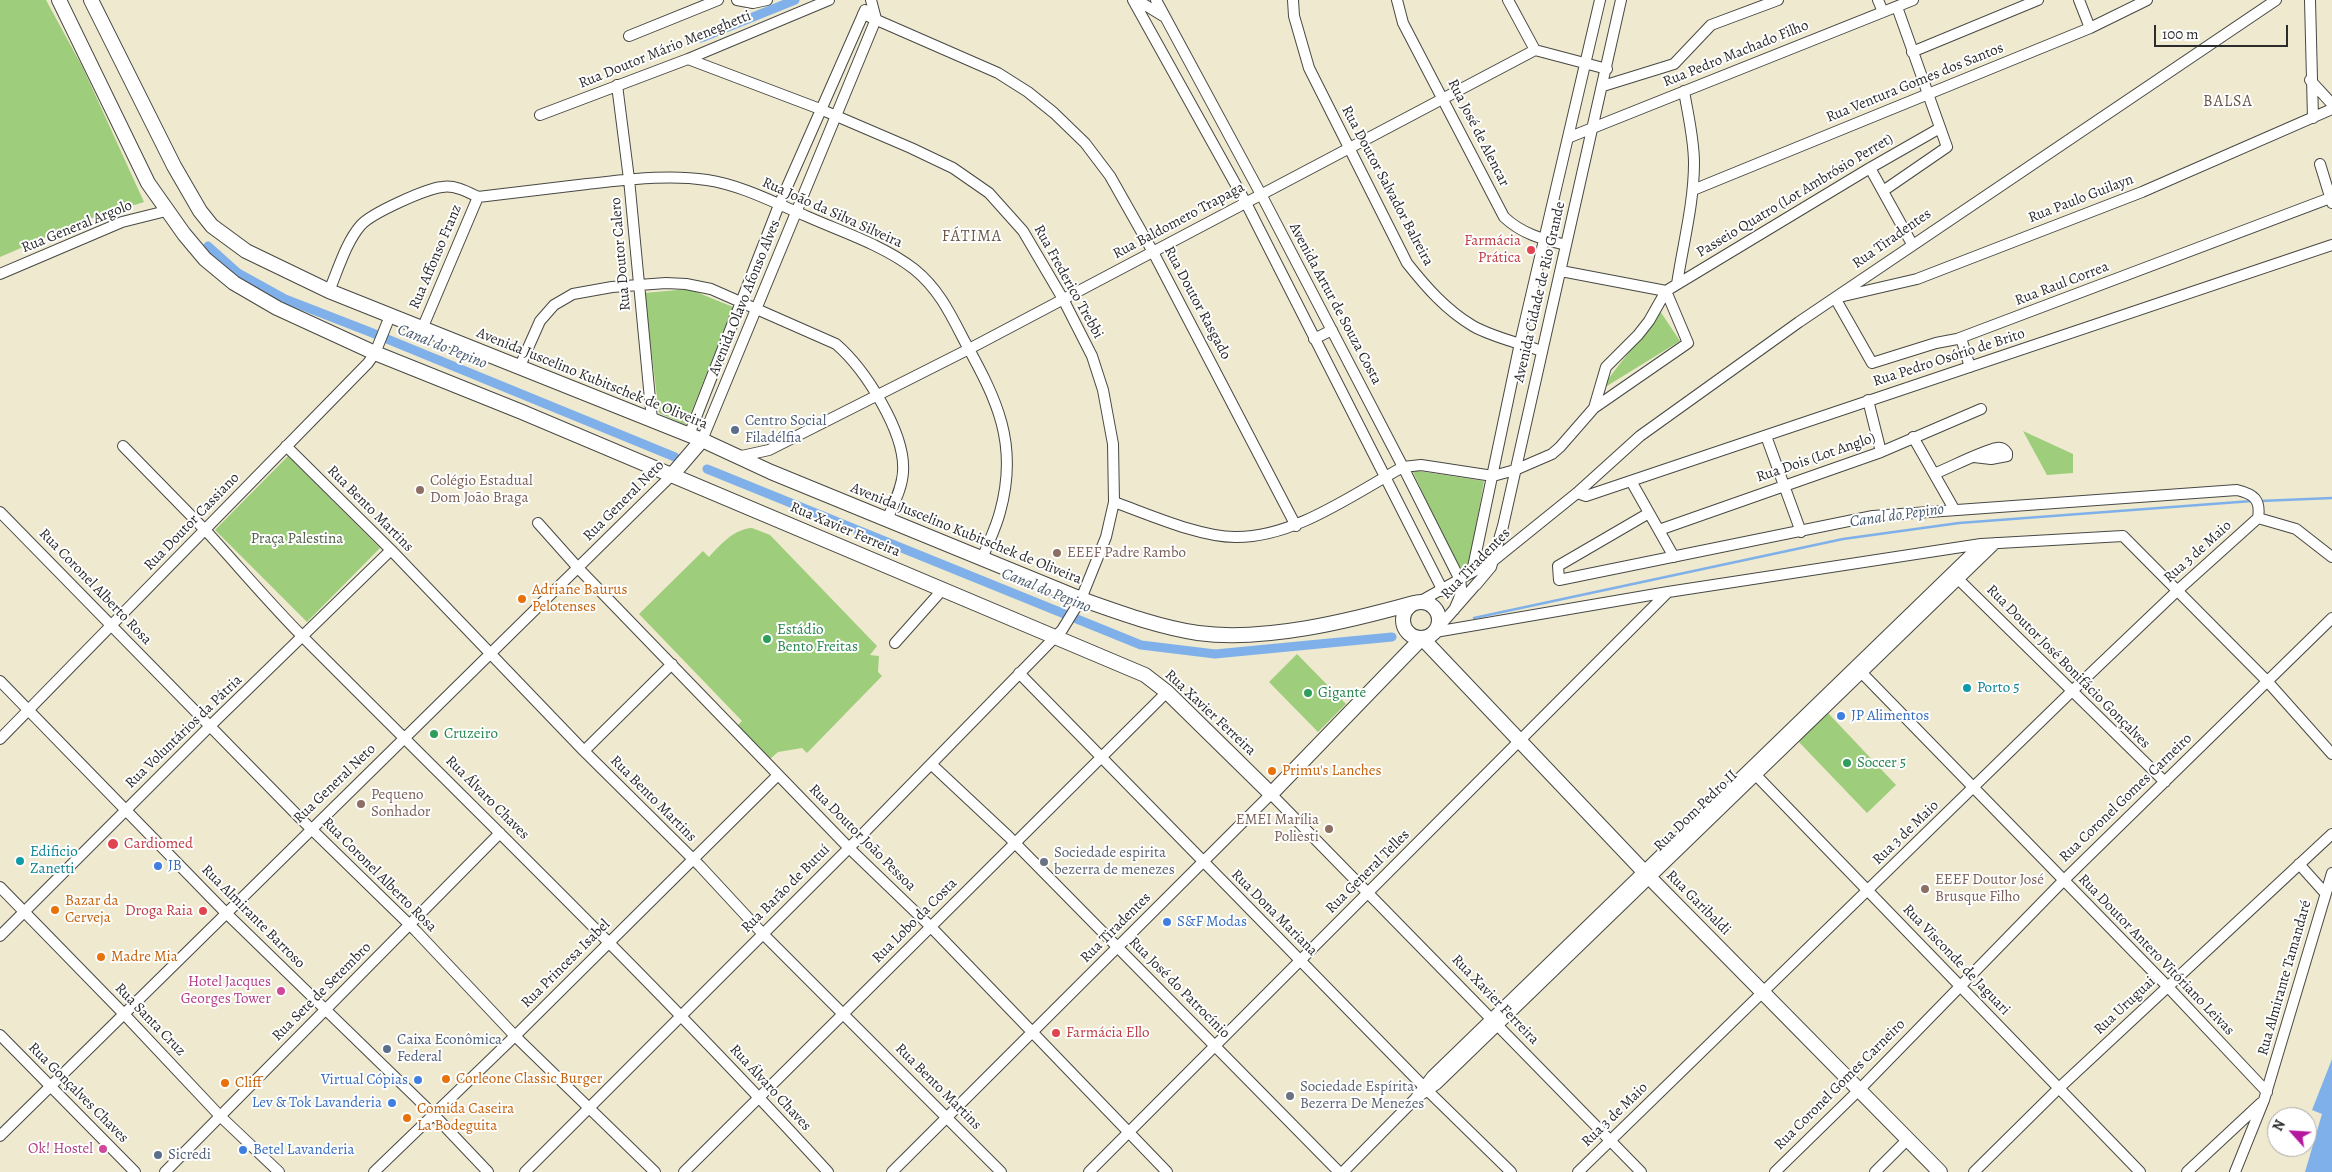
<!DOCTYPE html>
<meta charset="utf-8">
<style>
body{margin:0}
#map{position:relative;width:2332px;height:1172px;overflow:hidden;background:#eee9cf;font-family:Alegreya,serif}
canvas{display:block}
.north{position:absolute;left:2267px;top:1107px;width:50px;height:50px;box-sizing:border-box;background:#fff;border:1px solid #aaa;border-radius:50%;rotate:296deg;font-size:14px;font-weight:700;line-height:20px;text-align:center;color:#2b2b2b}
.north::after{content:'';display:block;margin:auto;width:18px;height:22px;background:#b5179e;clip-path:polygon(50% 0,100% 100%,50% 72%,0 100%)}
.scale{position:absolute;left:2154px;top:25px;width:134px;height:22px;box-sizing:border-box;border:2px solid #2b2b2b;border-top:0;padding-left:6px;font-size:15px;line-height:18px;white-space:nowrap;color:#2b2b2b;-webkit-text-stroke:4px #fff;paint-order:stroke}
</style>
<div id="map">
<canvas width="2332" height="1172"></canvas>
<div class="north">N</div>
<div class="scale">100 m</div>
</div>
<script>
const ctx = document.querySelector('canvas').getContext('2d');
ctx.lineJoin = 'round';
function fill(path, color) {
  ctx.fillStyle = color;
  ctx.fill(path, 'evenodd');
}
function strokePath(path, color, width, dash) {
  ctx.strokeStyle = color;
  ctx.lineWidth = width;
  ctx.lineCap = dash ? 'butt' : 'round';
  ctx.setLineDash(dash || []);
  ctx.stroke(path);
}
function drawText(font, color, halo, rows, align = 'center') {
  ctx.font = font + ' Alegreya,serif';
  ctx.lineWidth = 4;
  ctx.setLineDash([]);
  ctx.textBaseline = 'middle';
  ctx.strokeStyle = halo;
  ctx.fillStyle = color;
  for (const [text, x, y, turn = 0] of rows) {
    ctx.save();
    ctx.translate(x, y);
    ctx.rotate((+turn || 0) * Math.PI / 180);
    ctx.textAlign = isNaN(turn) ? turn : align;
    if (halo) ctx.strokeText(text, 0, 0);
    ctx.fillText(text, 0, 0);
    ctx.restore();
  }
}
fill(new Path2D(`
 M0 0H46L83 68 144 202 86 220 0 257Z
 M689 289 733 307 686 425 659 413 644 293Z
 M1660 311 1680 341 1602 389C1619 361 1643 339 1660 311Z
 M2023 431 2073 454V473L2047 475Z
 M288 456 380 548 307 622 215 530Z
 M1412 470 1484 481 1469 567 1459 570Z
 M752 528 770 535 877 646 870 655 879 656 878 672 882 676 807 753 802 748 778 752 770 759 737 726 742 721 639 614 703 551 709 557C721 544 734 529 752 528Z
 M1297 654 1346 704 1318 732 1269 682Z
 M1828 713 1896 785 1867 813 1798 741Z`), '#9ecd7c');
fill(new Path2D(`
 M2332 1059V1172H2305L2322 1114 2312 1110Z`), '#7fb0ea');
strokePath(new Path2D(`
 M2260 501 2332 498
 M1474 618 1843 539 1959 523 2252 501`), '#7fb0ea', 2.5);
strokePath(new Path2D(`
 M701 38 795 0
 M208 246 238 273 285 299 370 332 675 457
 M707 469 1141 645 1215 654 1392 637`), '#7fb0ea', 9);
const minor = new Path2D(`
 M737 0 753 3 767 0
 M1133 0 1246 203 1440 585 1441 591
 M1137 0 1163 16
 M1156 0 1264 200 1403 467 1459 578C1464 590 1459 599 1454 610
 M1293 0 1294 16 1309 68 1407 263C1426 287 1446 310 1473 326 1492 337 1520 343 1541 351
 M1397 0 1403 23 1504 217C1522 234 1542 239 1566 245
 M1508 0 1535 50
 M1878 0 1883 12
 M2079 0 2090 28
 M2310 0 2313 118
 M863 14 998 73 1028 92 1054 113 1085 143 1110 176 1153 252 1296 526
 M629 36 718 0
 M1912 52 2038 0
 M2310 80 2332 104
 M617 85 629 179 652 420
 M1603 86 1674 64 1711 25 1778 0
 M540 115 688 59 829 0
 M1570 137 1913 0
 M2320 164 2332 203
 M1870 168 1912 244
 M1693 190 2090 28 2147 0
 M1883 191 1947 147 1897 7
 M478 197C514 193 551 188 587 184 626 180 667 174 707 180 741 185 775 203 806 216 842 232 883 245 914 269 939 289 951 315 965 342 997 400 1019 444 1000 512 996 528 988 543 982 559
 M2330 198 1957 339 1936 343 1872 363 1835 298 1917 279 2142 192 2332 109
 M1561 271 1666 291
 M0 274 122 222 166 211
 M1677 284C1683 244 1694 203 1694 163 1694 139 1688 115 1684 91
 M329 291C338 270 346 242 361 225 372 213 425 189 442 187 455 185 466 191 478 197
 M422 329 478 197
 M1961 338 1970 367
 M1314 339 1332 330
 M520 366 540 321 554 305 573 294 612 287 666 283 686 284 711 289 836 344C865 369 906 433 903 472 902 489 893 505 887 520
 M1868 400 1881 452
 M1594 408 1606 367 1638 335 1649 321 1666 291 1870 168 1940 128
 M689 435 779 205 865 10
 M1766 436 1801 532
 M1913 437 1954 509
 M702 440 876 19 871 0
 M123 446C151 475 180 504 208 533 240 568 271 605 304 638 480 815 660 988 828 1172
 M286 446 391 550 584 751 700 866 763 934 1001 1172
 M737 457 769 450 969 349 1535 50 1607 69
 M1934 474C1949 468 1984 450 1997 448 2002 447 2005 450 2007 453V456L1991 459 1974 457
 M1631 481 1674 557
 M1577 493 1586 496 2332 245
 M1114 502C1148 514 1199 537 1235 537 1294 538 1353 494 1403 467L1421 465 1493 476 1515 470 1552 454 1560 447 1594 408 1688 343 1666 291
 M0 512 300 818 416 931 515 1036 655 1172
 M1649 513 1558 566 1559 580 1873 516 2237 490C2254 494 2261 500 2258 518
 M2258 518 2296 529 2332 557
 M538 523 579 569 849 848 930 926 1167 1172
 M1659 530 1881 452 1981 409
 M1472 572 1520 343 1600 0
 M1954 575 2165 782
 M1476 585 1491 567 1503 526 1621 0
 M1419 602 1494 560 1577 493 1640 436 1799 322 2276 0
 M1437 629 1479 581
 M1435 632 1668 592 1981 544 2123 536 2267 681 2332 754
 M895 643 943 589
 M1858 669 2168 987 2267 1092
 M1019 673 1428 1091 1511 1172
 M0 681 225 912 434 1115 488 1172
 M0 739 368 363 375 353 390 316
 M584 751 672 664
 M931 764 1008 836 1339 1172
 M1751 770 2140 1172
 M2299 864 2325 893
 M0 887 123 1013 220 1116 279 1172
 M0 936 210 726 391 550
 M0 1035 135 1172
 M1416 1098 1437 1084 1996 543
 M0 1136 672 475
 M165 1172 500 833
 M374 1172 515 1036 778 775
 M525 1172 849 848 1062 630 1081 599 1106 537 1114 502 1113 444 1103 390 1092 356 1063 299 1023 231 989 193 953 168 911 148 820 109 688 59
 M684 1172 1167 692
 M892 1172 1271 794 1641 1172
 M1089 1172 1668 592
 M1343 1172 1415 1099 1432 1076 1981 544
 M1578 1172 2071 692 2178 590 2258 518
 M1775 1172 1858 1091 2063 881 2332 618
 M1875 1172 1907 1140
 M1974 1172 2059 1088 2332 834
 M2187 1172 2261 1103
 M2235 1172 2264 1100 2332 873`);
const major = new Path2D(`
 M59 0 148 183 184 234 205 259 234 283 277 308 375 353 522 412 1145 675 1167 692 1271 794 1422 638
 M91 0 174 166 200 211 212 226 246 251 329 291 702 440 771 472 1081 599C1118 612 1158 627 1198 633 1265 642 1349 621 1414 603
 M672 475 702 440
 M1403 620a18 18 0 1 1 36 0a18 18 0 1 1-36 0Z
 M1422 638 1650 878 1940 1172`);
strokePath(minor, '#484844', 12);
strokePath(major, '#484844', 16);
strokePath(minor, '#fff', 10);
strokePath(major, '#fff', 14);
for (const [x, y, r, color] of [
 [1531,250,5,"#e0444e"],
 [735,430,5,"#5c6f8a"],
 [420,490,5,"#8d6e63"],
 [1057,553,5,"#8d6e63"],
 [522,599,5,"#e8710a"],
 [767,639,5,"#2e9e5b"],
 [1967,688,5,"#0f9aa8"],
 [1308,693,5,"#2e9e5b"],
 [1841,716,5,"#3f7fe0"],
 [434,734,5,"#2e9e5b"],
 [1847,763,5,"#2e9e5b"],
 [1272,771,5,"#e8710a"],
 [361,804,5,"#8d6e63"],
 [1329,829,5,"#8d6e63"],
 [113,844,6,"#e0444e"],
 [20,861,5,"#0f9aa8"],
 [1044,862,5,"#6b7280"],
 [158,866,5,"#3f7fe0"],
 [1925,889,5,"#8d6e63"],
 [55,910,5,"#e8710a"],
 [203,911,5,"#e0444e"],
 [1167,922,5,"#3f7fe0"],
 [101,957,5,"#e8710a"],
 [281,991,5,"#d1479c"],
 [1056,1033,5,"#e0444e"],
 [387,1049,5,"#5c6f8a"],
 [446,1079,5,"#e8710a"],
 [418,1080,5,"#3f7fe0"],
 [225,1083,5,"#e8710a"],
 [1290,1096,5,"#6b7280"],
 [392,1103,5,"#3f7fe0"],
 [407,1118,5,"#e8710a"],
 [103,1149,5,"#d1479c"],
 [243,1150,5,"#3f7fe0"],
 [158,1155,5,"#5c6f8a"]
]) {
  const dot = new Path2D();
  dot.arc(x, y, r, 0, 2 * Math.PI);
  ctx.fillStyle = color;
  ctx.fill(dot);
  strokePath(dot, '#fff', 2);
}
drawText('15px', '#2b2b2b', '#fff', [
 ["Rua Doutor Mário Meneghetti",665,50,-22],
 ["Rua Pedro Machado Filho",1736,54,-22],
 ["Rua Ventura Gomes dos Santos",1915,83,-22],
 ["Rua José de Alencar",1478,133,63],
 ["Rua Doutor Salvador Balreira",1387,186,62],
 ["Passeio Quatro (Lot Ambrósio Perret)",1795,196,-31],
 ["Rua Paulo Guilayn",2081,199,-21],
 ["Rua João da Silva Silveira",832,213,24],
 ["Rua Baldomero Trapaga",1179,221,-28],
 ["Rua General Argolo",77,227,-22],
 ["Rua Tiradentes",1892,239,-35],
 ["Rua Doutor Calero",621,254,-95],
 ["Rua Affonso Franz",436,257,-67],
 ["Rua Frederico Trebbi",1068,282,61],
 ["Rua Raul Correa",2062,284,-21],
 ["Avenida Cidade de Rio Grande",1540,292,-77],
 ["Avenida Olavo Afonso Alves",745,298,-68],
 ["Rua Doutor Rasgado",1197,303,62],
 ["Avenida Artur de Souza Costa",1335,304,62],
 ["Rua Pedro Osório de Brito",1949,358,-18],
 ["Avenida Juscelino Kubitschek de Oliveira",592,379,22],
 ["Rua Dois (Lot Anglo)",1816,458,-19],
 ["Rua General Neto",624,501,-45],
 ["Rua Bento Martins",370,509,45],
 ["Rua Doutor Cassiano",192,522,-46],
 ["Rua Xavier Ferreira",845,530,23],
 ["Avenida Juscelino Kubitschek de Oliveira",966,534,22],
 ["Rua 3 de Maio",2198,552,-42],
 ["Rua Tiradentes",1476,564,-46],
 ["Rua Coronel Alberto Rosa",95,587,46],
 ["Rua Doutor José Bonifácio Gonçalves",2068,667,45],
 ["Rua Xavier Ferreira",1210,713,43],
 ["Rua Voluntários da Pátria",184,732,-44],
 ["Rua General Neto",335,784,-44],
 ["Rua Álvaro Chaves",487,798,45],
 ["Rua Coronel Gomes Carneiro",2126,798,-44],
 ["Rua Bento Martins",653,799,45],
 ["Rua Dom Pedro II",1696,811,-44],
 ["Rua 3 de Maio",1906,833,-44],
 ["Rua Doutor João Pessoa",862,838,45],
 ["Rua General Telles",1368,872,-45],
 ["Rua Coronel Alberto Rosa",379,875,45],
 ["Rua Barão de Butuí",786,889,-45],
 ["Rua Garibaldi",1698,903,45],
 ["Rua Dona Mariana",1274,913,45],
 ["Rua Almirante Barroso",253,917,45],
 ["Rua Lobo da Costa",915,921,-45],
 ["Rua Tiradentes",1116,928,-45],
 ["Rua Doutor Antero Vitóriano Leivas",2156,955,46],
 ["Rua Visconde de Jaguari",1956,960,46],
 ["Rua Princesa Isabel",566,964,-45],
 ["Rua Almirante Tamandaré",2285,978,-74],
 ["Rua José do Patrocínio",1179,988,45],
 ["Rua Sete de Setembro",322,992,-45],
 ["Rua Xavier Ferreira",1495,1000,46],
 ["Rua Uruguai",2125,1006,-43],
 ["Rua Santa Cruz",150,1020,46],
 ["Rua Coronel Gomes Carneiro",1840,1085,-45],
 ["Rua Bento Martins",938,1087,45],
 ["Rua Álvaro Chaves",770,1088,47],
 ["Rua Gonçalves Chaves",78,1093,45],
 ["Rua 3 de Maio",1615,1115,-44]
]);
drawText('15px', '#be3a42', '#fff', [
 ["Farmácia",1521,241],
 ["Prática",1521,258],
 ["Cardiomed",124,844,"left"],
 ["Droga Raia",193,911],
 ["Farmácia Ello",1066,1033,"left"]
], 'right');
drawText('15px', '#4e5e75', '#fff', [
 ["Centro Social",745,421],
 ["Filadélfia",745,438],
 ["Caixa Econômica",397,1040],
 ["Federal",397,1057],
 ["Sicredi",168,1155]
], 'left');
drawText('15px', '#785e54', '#fff', [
 ["Colégio Estadual",430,481],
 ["Dom João Braga",430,498],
 ["EEEF Padre Rambo",1067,553],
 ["Pequeno",371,795],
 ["Sonhador",371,812],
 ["EMEI Marília",1319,820,"right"],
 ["Poliesti",1319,837,"right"],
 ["EEEF Doutor José",1935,880],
 ["Brusque Filho",1935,897]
], 'left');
drawText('15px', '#4e5c43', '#fff', [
 ["Praça Palestina",297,539]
]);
drawText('15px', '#c56008', '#fff', [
 ["Adriane Baurus",532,590],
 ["Pelotenses",532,607],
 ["Primu's Lanches",1282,771],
 ["Bazar da",65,901],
 ["Cerveja",65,918],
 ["Madre Mia",111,957],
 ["Corleone Classic Burger",456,1079],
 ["Cliff",235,1083],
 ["Comida Caseira",417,1109],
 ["La Bodeguita",417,1126]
], 'left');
drawText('15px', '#27864d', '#fff', [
 ["Estádio",777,630],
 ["Bento Freitas",777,647],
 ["Gigante",1318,693],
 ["Cruzeiro",444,734],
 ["Soccer 5",1857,763]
], 'left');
drawText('15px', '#0d838f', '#fff', [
 ["Porto 5",1977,688],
 ["Edificio",30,852],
 ["Zanetti",30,869]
], 'left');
drawText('15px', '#366cbe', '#fff', [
 ["JP Alimentos",1851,716],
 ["JB",168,866],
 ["S&F Modas",1177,922],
 ["Virtual Cópias",408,1080,"right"],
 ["Lev & Tok Lavanderia",382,1103,"right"],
 ["Betel Lavanderia",253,1150]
], 'left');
drawText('15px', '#5b616d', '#fff', [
 ["Sociedade espirita",1054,853],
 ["bezerra de menezes",1054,870],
 ["Sociedade Espírita",1300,1087],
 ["Bezerra De Menezes",1300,1104]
], 'left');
drawText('15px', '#b23c85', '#fff', [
 ["Hotel Jacques",271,982],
 ["Georges Tower",271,999],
 ["Ok! Hostel",93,1149]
], 'right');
ctx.letterSpacing = '1px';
drawText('16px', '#685548', '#fff', [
 ["BALSA",2228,102],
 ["FÁTIMA",972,237]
]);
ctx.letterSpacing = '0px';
drawText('italic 16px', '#485a6e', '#fff', [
 ["Canal do Pepino",442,347,22],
 ["Canal do Pepino",1897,516,-8],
 ["Canal do Pepino",1046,591,22]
]);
</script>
